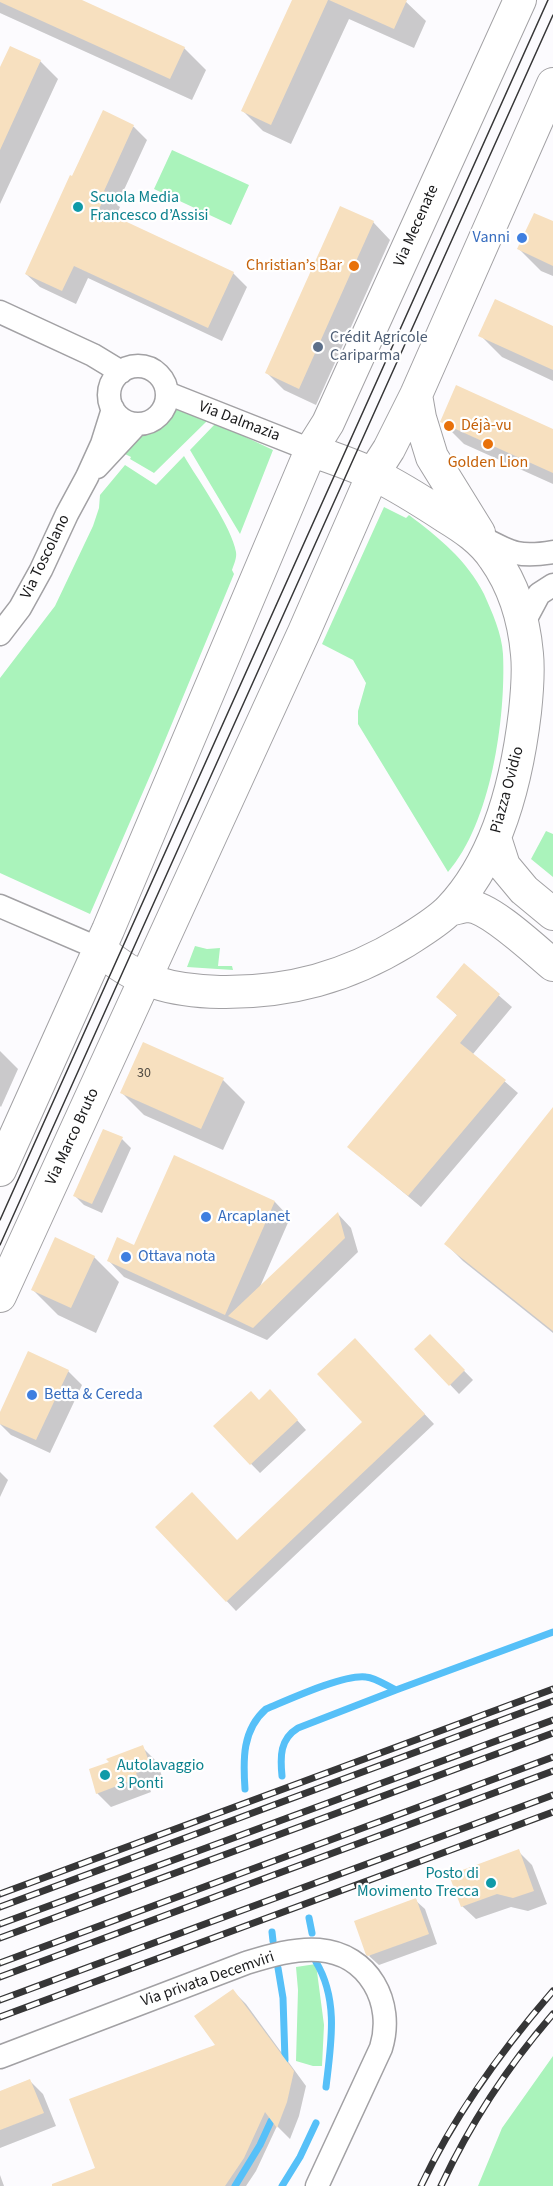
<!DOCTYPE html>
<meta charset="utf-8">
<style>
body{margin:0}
canvas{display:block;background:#fcfbfe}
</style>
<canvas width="553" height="2186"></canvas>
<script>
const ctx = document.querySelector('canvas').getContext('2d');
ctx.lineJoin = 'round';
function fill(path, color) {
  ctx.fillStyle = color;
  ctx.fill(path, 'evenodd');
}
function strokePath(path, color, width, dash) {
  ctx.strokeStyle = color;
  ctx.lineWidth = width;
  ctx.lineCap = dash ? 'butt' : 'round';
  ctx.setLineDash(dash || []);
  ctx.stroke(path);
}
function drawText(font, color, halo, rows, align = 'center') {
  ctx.font = font + ' "Source Sans 3",sans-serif';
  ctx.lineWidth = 4.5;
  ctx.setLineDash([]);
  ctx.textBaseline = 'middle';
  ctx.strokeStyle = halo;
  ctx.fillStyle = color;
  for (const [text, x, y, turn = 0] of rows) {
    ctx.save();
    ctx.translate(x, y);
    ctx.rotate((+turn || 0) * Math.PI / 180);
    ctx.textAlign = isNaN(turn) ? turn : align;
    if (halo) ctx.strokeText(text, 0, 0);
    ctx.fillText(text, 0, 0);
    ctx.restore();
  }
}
fill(new Path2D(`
 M172 150 249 185 231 225 154 189Z
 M174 404 206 419V422L154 473 130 459 131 457 125 454 139 438 163 422Z
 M216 423 273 450 240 534 190 450Z
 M184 456C198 480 232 527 236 552 237 558 234 564 232 570L234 574 156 762 90 914 0 873V678L55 606 93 526 99 508 100 495 125 465 156 485Z
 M384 507 406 518 409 515C438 537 467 560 484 594 492 612 502 634 503 654 506 718 491 823 448 872L358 724V711L366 683 353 660 322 644Z
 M546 831 553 834V877L531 859Z
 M195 946 207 949 220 948 218 966H232L233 970 187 967Z
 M316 1964 324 2025 322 2066H313L296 2061 298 1990 296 1967Z
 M553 2056V2186H478L502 2128Z`), '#aaf3bb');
fill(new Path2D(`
 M0 0H78L184 48 206 70 192 100 0 13Z
 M294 0H404L426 21 414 48 349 19 291 144 263 131 243 111Z
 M40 61 58 79 0 204V70Z
 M103 112 134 127 147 140 117 205 120 207 115 218 233 273 247 287 222 341 88 278 76 304 40 287 26 274Z
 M373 222 390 240 316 405 284 390 267 373Z
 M553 223V276L541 271 519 249Z
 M553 327V381L502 357 480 335Z
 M442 422 553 431V484L464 444Z
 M464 965 512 1007 473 1054 518 1093 421 1207 349 1147 458 1016 438 997Z
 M0 1051 18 1069 1 1107 0 1106Z
 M223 1080 245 1102 223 1150 144 1115 122 1093Z
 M553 1109V1333L463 1261 446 1244Z
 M122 1139 131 1148 102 1213 84 1205 75 1196Z
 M175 1157 275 1202 290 1218 259 1289 338 1214 351 1228 358 1252 267 1340 124 1277 109 1261 135 1247Z
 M94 1257 119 1282 96 1333 58 1315 33 1290Z
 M430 1336 473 1380 459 1394 416 1349Z
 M364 1350 434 1424 236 1611 157 1527 238 1541 364 1422Z
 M68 1371 82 1385 50 1453 11 1435 0 1424V1416Z
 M279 1400 306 1430 260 1473 215 1427 259 1401Z
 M0 1472 8 1480 0 1497Z
 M142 1747 156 1761 164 1781 149 1787 151 1792 111 1807 97 1793Z
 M518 1851 532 1865 547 1904 528 1911 511 1907 476 1919 462 1906Z
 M415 1900 425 1909 437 1944 379 1965 369 1956Z
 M233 1991 246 2004 306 2086 299 2116 290 2139 277 2126 256 2171 246 2186H52L97 2169 217 2045Z
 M30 2081 43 2094 56 2126 0 2148V2092Z
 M0 2175 4 2186H0Z`), '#0003');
strokePath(new Path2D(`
 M282 1776C280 1756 280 1739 298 1728L396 1690
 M245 1789C243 1760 242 1730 266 1709 288 1700 344 1674 366 1677 376 1678 387 1686 396 1690L553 1632
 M309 1918 312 1933
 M272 1932 273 1941
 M316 1962C339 2000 331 2044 326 2087
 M278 1968 283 1998 285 2060
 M235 2186 260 2145 271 2121
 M282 2186 300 2157 316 2123`), '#56c0f8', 7);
fill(new Path2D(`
 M0 0H82L185 47 170 79 0 2Z
 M292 0H328L271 125 241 111Z
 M329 0H407L394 29Z
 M10 46 41 60 0 150V67Z
 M103 110 134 125 104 191 107 192 99 209 234 272 208 328 74 266 62 291 25 274 70 175 72 176Z
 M340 206 374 221 299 389 265 373Z
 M534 213 553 221V266L517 249Z
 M495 299 553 326V370L478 336Z
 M456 385 553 429V473L440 422Z
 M464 963 500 994 460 1043 506 1080 408 1196 347 1147 457 1015 436 997Z
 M143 1042 224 1078 201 1129 120 1093Z
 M553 1107V1331L444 1244Z
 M103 1129 123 1137 92 1204 73 1196Z
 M174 1155 275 1201 225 1315 107 1261 117 1237 134 1245Z
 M338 1212 345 1238 253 1328 228 1316Z
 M55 1237 95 1256 71 1308 31 1290Z
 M430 1334 465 1370 449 1386 414 1349Z
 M355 1338 425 1414 226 1602 155 1527 192 1492 237 1540 362 1422 317 1374Z
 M28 1351 69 1370 36 1440 0 1424V1412Z
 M270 1389 298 1420 250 1465 213 1426 251 1391 259 1400Z
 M143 1745 151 1767 136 1773 138 1778 96 1794 89 1769 109 1762 106 1759Z
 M519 1849 534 1891 513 1898 497 1894 461 1907 449 1875Z
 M416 1898 429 1934 368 1956 366 1955 354 1921Z
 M233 1989 294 2071 287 2102 277 2128 265 2112 244 2158 225 2186H52V2184L95 2168 69 2099 215 2045 194 2016Z
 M30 2079 44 2113 0 2130V2091Z`), '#f7e0bf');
const street = new Path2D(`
 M0 312 93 355 121 372
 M109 395a29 29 0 1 1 58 0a29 29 0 1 1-58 0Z
 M167 393 311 450
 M97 467 137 424
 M481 537C511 553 519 558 553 552
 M523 624 539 594 553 585
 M0 634 20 608 41 570 67 514 87 477 102 444 113 409
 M0 906 100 949
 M0 2057 246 1963C269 1956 295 1948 319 1950 369 1954 395 2003 381 2048L317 2186`);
const secondary = new Path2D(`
 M416 395 420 418 432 457 479 533
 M495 838 504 866 524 890 553 914
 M449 910C455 909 462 906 468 906 490 907 535 950 553 965
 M100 949C135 982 173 991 220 992 289 993 347 977 406 941 420 932 437 922 449 910 498 859 517 780 525 712 527 693 529 673 527 654 524 620 514 586 494 558 482 540 464 528 446 517 423 502 400 487 375 475 354 465 332 458 311 450
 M0 1170 108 930 311 450 328 423 520 0
 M0 1296 304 632 373 474 389 449 416 395 553 84`);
strokePath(street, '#a2a1a4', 25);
strokePath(secondary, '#a2a1a4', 34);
strokePath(street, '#fff', 22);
strokePath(secondary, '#fff', 32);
strokePath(new Path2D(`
 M0 1220 548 0
 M0 1245 553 15`), '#363637', 1.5);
const rail = new Path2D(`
 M0 1894 553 1689
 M0 1907 553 1701
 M0 1924 553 1720
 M0 1938 553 1733
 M0 1963 553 1757
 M0 1977 553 1771
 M0 2000 553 1795
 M0 2017 553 1812
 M421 2186C455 2114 501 2051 553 1991
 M441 2186C470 2124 508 2066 553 2014`);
strokePath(rail, '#363637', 7);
strokePath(rail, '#fff', 4.5, [14]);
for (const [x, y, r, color] of [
 [78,207,6,"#0f9aa8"],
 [522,238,6,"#3f7fe0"],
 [354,266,6,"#e8710a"],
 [318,347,6,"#5c6f8a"],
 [449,426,6,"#e8710a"],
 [488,444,6,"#e8710a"],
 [206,1217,6,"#3f7fe0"],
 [126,1257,6,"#3f7fe0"],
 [32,1395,6,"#3f7fe0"],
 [105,1775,6,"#0f9aa8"],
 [491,1883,6,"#0f9aa8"]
]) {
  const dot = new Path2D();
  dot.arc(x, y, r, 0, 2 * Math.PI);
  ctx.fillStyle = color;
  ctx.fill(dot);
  strokePath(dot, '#fff', 2);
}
drawText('14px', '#504b43', null, [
 ["30",144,1074]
]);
drawText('16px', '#0d838f', '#fff', [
 ["Scuola Media",90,198],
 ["Francesco d’Assisi",90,216],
 ["Autolavaggio",117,1766],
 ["3 Ponti",117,1784],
 ["Posto di",479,1874,"right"],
 ["Movimento Trecca",479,1892,"right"]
], 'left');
drawText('16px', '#19191a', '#fff', [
 ["Via Mecenate",417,226,-66],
 ["Via Dalmazia",239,422,21],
 ["Via Toscolano",46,557,-64],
 ["Piazza Ovidio",508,790,-75],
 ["Via Marco Bruto",73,1137,-65],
 ["Via privata Decemviri",208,1980,-19]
]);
drawText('16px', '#366cbe', '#fff', [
 ["Vanni",510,238,"right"],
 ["Arcaplanet",218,1217],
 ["Ottava nota",138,1257],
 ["Betta & Cereda",44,1395]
], 'left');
drawText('16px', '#c56008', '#fff', [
 ["Christian’s Bar",342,266],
 ["Déjà-vu",461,426,"left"],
 ["Golden Lion",488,463,"center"]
], 'right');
drawText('16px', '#4e5e75', '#fff', [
 ["Crédit Agricole",330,338],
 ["Cariparma",330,356]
], 'left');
</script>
